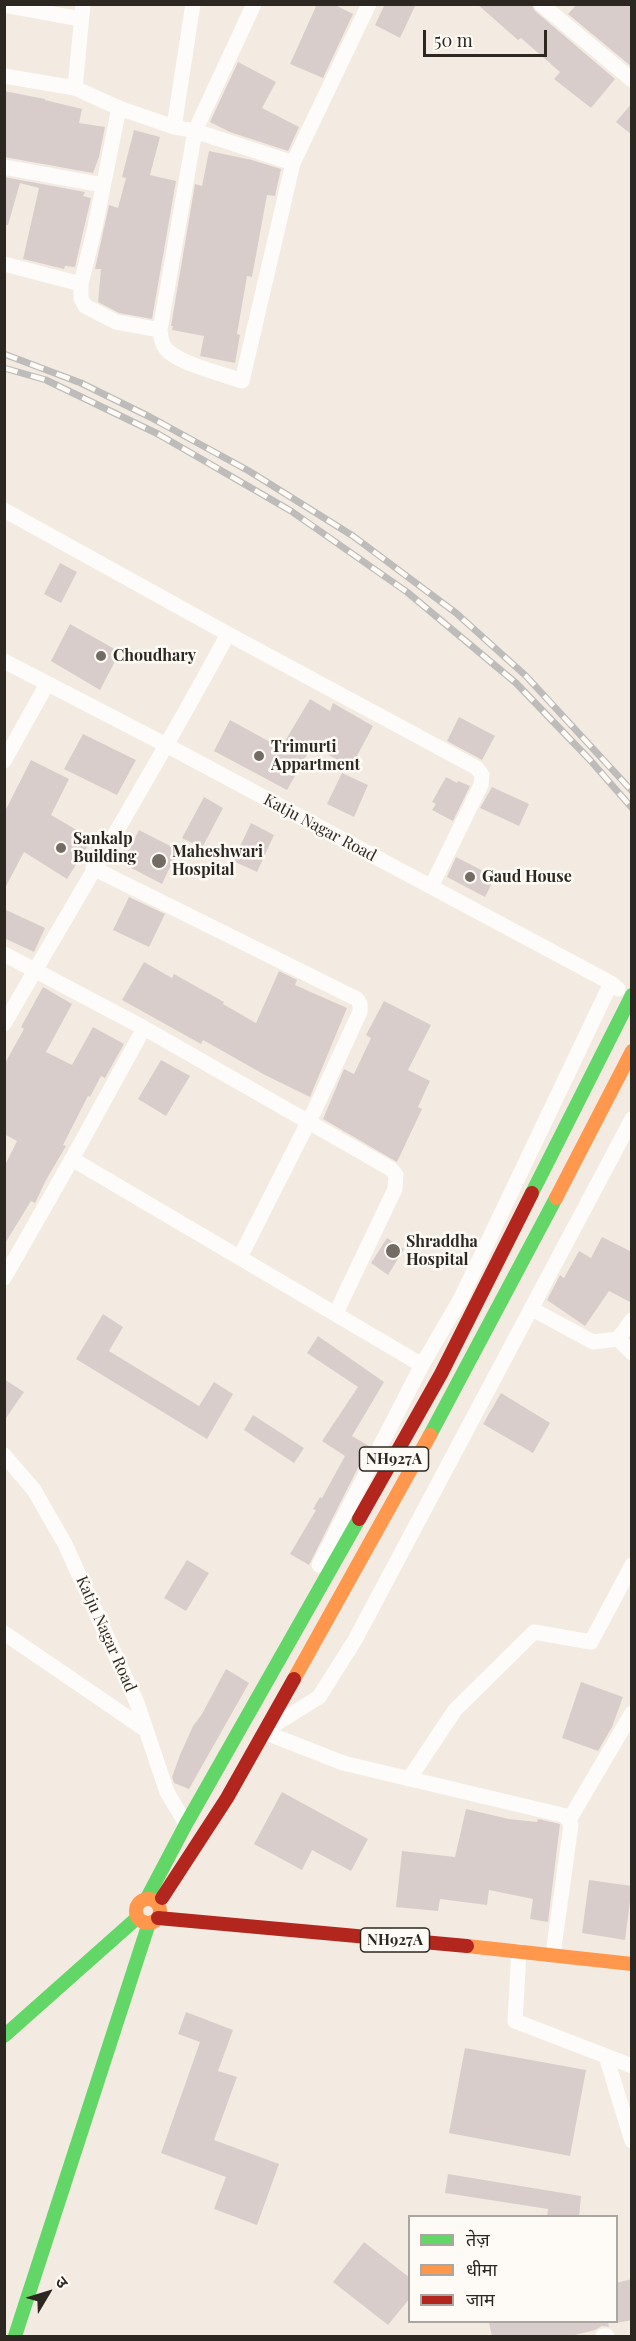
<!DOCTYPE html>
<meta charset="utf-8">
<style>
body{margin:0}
#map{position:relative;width:636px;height:2341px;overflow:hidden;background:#f3ebe2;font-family:"Playfair Display","Noto Sans Devanagari",serif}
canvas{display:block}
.frame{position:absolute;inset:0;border:6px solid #2d2721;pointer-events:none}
.legend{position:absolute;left:408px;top:2215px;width:210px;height:108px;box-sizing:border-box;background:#fefbf7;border:2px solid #aaa6a1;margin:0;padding:8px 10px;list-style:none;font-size:18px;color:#2d2721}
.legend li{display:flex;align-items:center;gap:12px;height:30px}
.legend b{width:30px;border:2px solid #aaa6a1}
.north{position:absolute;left:18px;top:2263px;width:60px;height:60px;-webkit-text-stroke:4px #fefbf7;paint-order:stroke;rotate:52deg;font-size:16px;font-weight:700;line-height:24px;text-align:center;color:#2d2721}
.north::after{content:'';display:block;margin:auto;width:21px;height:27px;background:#2d2721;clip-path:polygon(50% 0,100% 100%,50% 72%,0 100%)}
.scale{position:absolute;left:423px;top:30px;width:124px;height:27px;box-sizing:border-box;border:3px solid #2d2721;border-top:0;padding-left:8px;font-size:18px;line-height:21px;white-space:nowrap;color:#2d2721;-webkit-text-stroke:4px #fefbf7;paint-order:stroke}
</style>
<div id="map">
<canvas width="636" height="2341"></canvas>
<div class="frame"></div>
<ul class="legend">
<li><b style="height:8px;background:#63d668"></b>तेज़</li>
<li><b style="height:8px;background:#ff974d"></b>धीमा</li>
<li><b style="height:8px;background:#b3261e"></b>जाम</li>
</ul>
<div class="north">उ</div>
<div class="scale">50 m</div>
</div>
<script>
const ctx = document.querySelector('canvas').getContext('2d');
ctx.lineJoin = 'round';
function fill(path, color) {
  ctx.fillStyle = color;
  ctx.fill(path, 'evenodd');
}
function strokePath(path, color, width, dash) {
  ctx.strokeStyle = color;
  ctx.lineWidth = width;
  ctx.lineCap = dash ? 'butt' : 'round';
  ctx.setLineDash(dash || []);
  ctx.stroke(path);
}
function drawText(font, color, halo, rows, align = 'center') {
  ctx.font = font + ' "Playfair Display",serif';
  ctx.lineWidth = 5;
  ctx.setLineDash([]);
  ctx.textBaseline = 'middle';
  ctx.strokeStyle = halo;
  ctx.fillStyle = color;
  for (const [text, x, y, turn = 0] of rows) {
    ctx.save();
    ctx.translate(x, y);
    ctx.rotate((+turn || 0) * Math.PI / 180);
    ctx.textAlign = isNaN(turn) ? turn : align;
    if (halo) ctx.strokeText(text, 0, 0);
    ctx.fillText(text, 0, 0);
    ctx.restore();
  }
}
fill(new Path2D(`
 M317 4H333L353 14 323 78 290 64Z
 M385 4H416L400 38 375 25Z
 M477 4H531L535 11 615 79 591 108 554 79 560 72 521 38 518 40Z
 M577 4H632V67L568 14Z
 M238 62 276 82 262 108 299 127 288 151 230 132 210 122Z
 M4 91 45 99V100L82 109 79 123 105 127 99 157 93 173 4 157Z
 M632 103V135L616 122Z
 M134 130 160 137 150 175 176 181 152 319 119 313 98 302 101 269H95L109 205 118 208 126 178 122 177Z
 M209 151 252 160 281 169 275 196 267 195 252 277 247 276 237 334 240 335 235 363 200 356 204 336 172 330 173 326H171L195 184 202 186Z
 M4 177 85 192 83 196 91 198 75 267 65 266 64 269 23 259 39 188 20 183 8 225H4Z
 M60 563 77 572 61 603 44 594Z
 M70 624 120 652 100 690 51 661Z
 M310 699 330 711 333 703 373 726 351 767 312 746 287 790 214 751 230 720 281 748Z
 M459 717 495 736 482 760 447 741Z
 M83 734 136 760 117 795 64 769Z
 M31 760 69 779 51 815 92 839 67 879 24 852 4 890V813Z
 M342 773 368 785 354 817 327 804Z
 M446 777 457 783 458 781 470 786 453 821 432 810 436 804 432 802Z
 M492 787 529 804 519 826 480 808Z
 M204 797 223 808 202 848 182 838Z
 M251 823 274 835 257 872 233 861Z
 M139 830 178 850 162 884 122 863Z
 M456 857 495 877 485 897 447 877Z
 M129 897 165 914 149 947 113 930Z
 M4 909 45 928 34 952 4 938Z
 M144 962 172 978 174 974 224 1002 223 1004 256 1023 279 971 297 980 295 985 347 1008 310 1097 265 1075 203 1040 201 1044 122 1000Z
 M43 987 72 1004 46 1052 72 1065 93 1027 124 1044 105 1078 101 1076 90 1097 88 1096 63 1145 66 1146 46 1180 35 1203 31 1201 4 1245V1167L17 1141 4 1134V1065L24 1029 21 1027Z
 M384 1001 431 1025 408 1070 430 1081 418 1107 422 1109 397 1162 323 1119 344 1069 354 1074 371 1038 366 1035Z
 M161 1060 190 1076 166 1116 138 1099Z
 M602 1237 632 1252V1303L609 1291 585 1326 547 1300 560 1275 564 1278 579 1251 591 1258Z
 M387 1238 404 1249 388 1275 371 1263Z
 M103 1314 123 1327 109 1351 199 1406 214 1382 233 1394 207 1439 76 1359Z
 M318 1336 384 1382 352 1436 369 1446 309 1565 290 1554 316 1510 313 1509 320 1497 322 1498 345 1456 322 1441 358 1387 307 1353Z
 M4 1379 24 1392 4 1421Z
 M501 1393 550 1423 533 1453 483 1424Z
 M253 1415 304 1448 294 1463 244 1430Z
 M187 1560 209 1573 186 1611 164 1598Z
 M226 1669 249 1683 189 1789 174 1783 172 1777 180 1755 193 1726 202 1714Z
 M581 1682 623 1697 612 1727 598 1751 562 1738Z
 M282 1792 368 1839 351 1871 312 1850 302 1870 254 1844Z
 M466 1809 509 1819 537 1822 538 1819 560 1824 548 1922 530 1919 533 1899 489 1890 487 1905 440 1899 438 1911 396 1907 402 1851 455 1857Z
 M589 1880 632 1886 625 1940 582 1933Z
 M186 2012 233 2030 218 2071 237 2077 214 2140 279 2164 257 2225 214 2209 226 2177 161 2153 200 2042 178 2034Z
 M465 2048 586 2070 570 2156 449 2133Z
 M448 2174 581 2196 579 2217H547L548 2209 445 2193Z
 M364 2242 410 2278V2298L388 2325 333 2282Z
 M632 2279V2320L616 2323V2283Z
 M489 2322H608L609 2327 602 2326 595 2330 567 2337H492Z`), '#d9cdcb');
strokePath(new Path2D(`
 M254 4 195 131 160 330C161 339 162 346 169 352 187 366 220 373 242 381L293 163 369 4
 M541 4 632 80
 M4 5 81 19
 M4 76 75 88 119 108 174 127 195 131 293 163
 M75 88 83 4
 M119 108 95 227 81 284V298L85 306 116 322 160 330
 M174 127 193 4
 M4 167 103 185
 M4 264 81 284
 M4 510 228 634 477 768 482 775 481 785 431 887
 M4 661 168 746 611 983 618 989
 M4 761 47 684
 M93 868 357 999 360 1004V1012L316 1107 240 1257
 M4 954 144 1028 72 1159
 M4 1024C79 894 157 766 228 634
 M144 1028 391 1169 396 1175 395 1189 336 1313
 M4 1278 72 1159 422 1365
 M532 1309 593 1342 618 1339 632 1320
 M618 1339 632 1353
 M4 1455 34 1490 65 1544 137 1703 167 1792 186 1824
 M319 1565 422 1365 461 1298 611 983
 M4 1633 146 1730
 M271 1727 319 1697 355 1640 632 1119
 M264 1732 343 1763 566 1816 571 1825 553 1954
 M409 1779 455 1710 534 1632 591 1642 632 1565
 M569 1820 632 1713
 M519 1951 515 2021 632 2066
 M606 2056 632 2141
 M603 2336H607`), '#fdfcfb', 15);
strokePath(new Path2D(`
 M532 1193 632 995
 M430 1435 556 1198
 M147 1898 186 1824 359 1519
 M4 2036 137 1918
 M15 2336 149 1923`), '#63d668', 14);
strokePath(new Path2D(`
 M556 1198 632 1051
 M294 1679 430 1435
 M136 1911a12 12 0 1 1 24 0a12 12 0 1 1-24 0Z
 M467 1946 632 1964`), '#ff974d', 14);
strokePath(new Path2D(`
 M359 1519 441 1374 532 1193
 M162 1898 227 1798 294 1679
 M158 1918 467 1946`), '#b3261e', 14);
const rail = new Path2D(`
 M4 354 81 383 150 417 249 471 353 536 456 613 526 676 632 791
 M4 368 46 380 158 434 291 511 407 592 516 683 590 760 632 808`);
strokePath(rail, '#bebcba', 7);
strokePath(rail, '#fefbf7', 4.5, [14]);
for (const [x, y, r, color] of [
 [101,656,6,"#726c65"],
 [259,756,6,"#726c65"],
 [61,848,6,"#726c65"],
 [159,861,8,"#726c65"],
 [470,877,6,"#726c65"],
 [393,1251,8,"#726c65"]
]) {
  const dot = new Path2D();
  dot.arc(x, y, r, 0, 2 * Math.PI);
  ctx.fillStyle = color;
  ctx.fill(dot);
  strokePath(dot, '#fefbf7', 2);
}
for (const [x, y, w] of [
 [394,1459,69],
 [395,1940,69]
]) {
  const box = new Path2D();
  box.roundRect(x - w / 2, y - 12, w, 24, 4.5);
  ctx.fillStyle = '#fefbf7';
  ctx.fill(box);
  strokePath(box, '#2d2721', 1.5);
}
drawText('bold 15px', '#2d2721', null, [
 ["NH927A",394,1459],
 ["NH927A",395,1940]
]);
drawText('bold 16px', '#2d2721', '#fefbf7', [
 ["Choudhary",113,656],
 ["Trimurti",271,747],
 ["Appartment",271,765],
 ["Sankalp",73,839],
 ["Building",73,857],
 ["Maheshwari",172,852],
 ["Hospital",172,870],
 ["Gaud House",482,877],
 ["Shraddha",406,1242],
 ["Hospital",406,1260]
], 'left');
drawText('16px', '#2d2721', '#fefbf7', [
 ["Katju Nagar Road",320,828,28],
 ["Katju Nagar Road",106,1634,66]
]);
</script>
